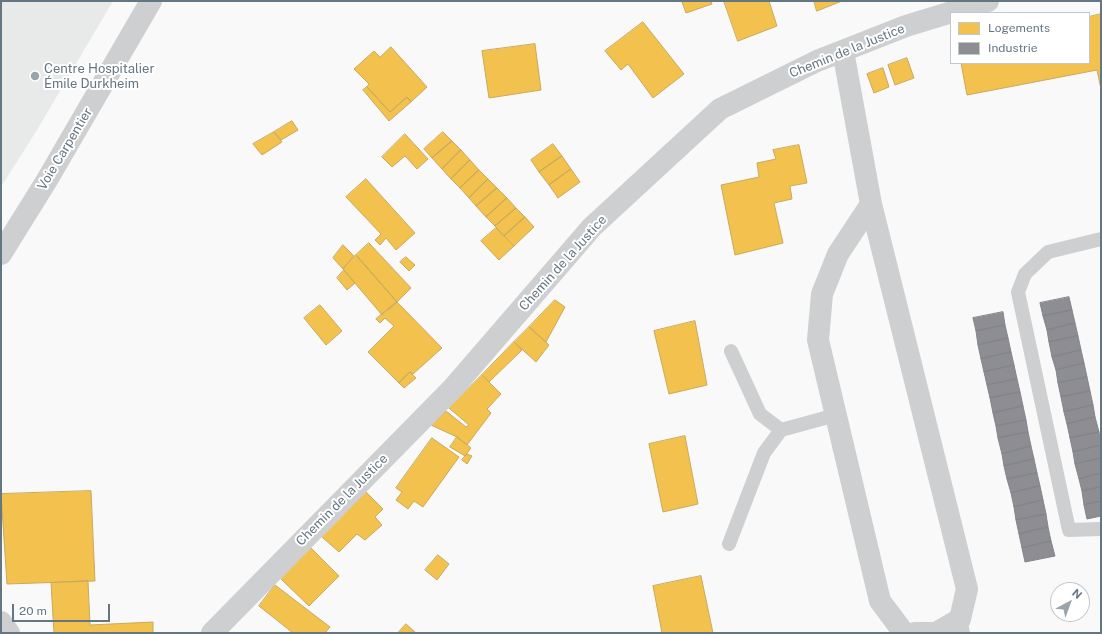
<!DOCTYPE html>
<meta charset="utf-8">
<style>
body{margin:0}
#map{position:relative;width:1102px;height:634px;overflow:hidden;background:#f9f9f9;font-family:"Public Sans",sans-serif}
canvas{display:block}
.frame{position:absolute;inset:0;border:2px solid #657683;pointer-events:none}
.legend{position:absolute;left:950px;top:12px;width:140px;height:52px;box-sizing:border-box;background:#fff;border:1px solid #c1c8cd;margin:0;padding:5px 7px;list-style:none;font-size:12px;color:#657683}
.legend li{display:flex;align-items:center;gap:8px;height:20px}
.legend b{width:20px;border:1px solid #c1c8cd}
.north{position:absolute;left:1050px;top:582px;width:40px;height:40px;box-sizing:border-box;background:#fff;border:1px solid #c1c8cd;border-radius:50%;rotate:41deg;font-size:11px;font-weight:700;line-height:16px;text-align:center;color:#657683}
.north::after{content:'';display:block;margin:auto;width:14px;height:18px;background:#99a4ac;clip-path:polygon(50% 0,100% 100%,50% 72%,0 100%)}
.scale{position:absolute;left:12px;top:604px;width:98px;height:18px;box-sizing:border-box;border:2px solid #657683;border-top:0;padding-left:5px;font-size:12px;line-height:14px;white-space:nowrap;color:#657683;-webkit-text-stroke:3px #fff;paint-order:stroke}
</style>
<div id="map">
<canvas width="1102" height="634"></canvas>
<div class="frame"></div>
<ul class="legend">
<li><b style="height:11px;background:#f2c14e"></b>Logements</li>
<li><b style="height:11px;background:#8d8d92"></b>Industrie</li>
</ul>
<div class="north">N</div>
<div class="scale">20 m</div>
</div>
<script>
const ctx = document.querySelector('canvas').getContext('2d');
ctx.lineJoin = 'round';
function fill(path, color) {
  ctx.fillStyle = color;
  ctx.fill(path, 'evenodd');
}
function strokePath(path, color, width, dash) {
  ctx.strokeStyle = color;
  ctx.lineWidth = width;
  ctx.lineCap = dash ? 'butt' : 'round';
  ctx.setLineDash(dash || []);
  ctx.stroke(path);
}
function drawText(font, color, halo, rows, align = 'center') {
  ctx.font = font + ' "Public Sans",sans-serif';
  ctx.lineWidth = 4;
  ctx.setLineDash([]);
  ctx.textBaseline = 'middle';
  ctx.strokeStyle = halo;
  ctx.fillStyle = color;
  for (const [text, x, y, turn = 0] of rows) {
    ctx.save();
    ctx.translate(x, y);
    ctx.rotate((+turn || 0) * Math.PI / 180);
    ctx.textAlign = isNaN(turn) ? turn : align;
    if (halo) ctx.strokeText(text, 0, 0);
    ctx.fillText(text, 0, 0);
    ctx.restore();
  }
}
fill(new Path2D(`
 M1 1H113L37 130 1 187Z`), '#e8e9e9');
const homes = new Path2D(`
 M684 1H711L712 4 686 13 682 2Z
 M724 1H769L777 26 738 41Z
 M814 1H842L817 11Z
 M1101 14V89L1097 70 967 95 961 63H1089V17Z
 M643 22 684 74 653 98 628 64 621 70 605 51Z
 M535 44 541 90 489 98 482 51Z
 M391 47 427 87 411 102 407 97 390 112 367 87 369 84 354 69 374 51 380 57Z
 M907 58 914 78 895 85 888 65Z
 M883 68 889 87 874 93 867 74Z
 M367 87 390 112 407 97 411 102 389 121 363 90Z
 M292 121 298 130 281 140 274 132Z
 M274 132 282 142 262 155 253 144Z
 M443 132 452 141 432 158 424 149Z
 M405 134 428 159 417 169 405 156 392 167 382 157Z
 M452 141 461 150 442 169 432 158Z
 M553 144 562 156 539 172 531 160Z
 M799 145 807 183 790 186 792 199 774 203 783 243 735 255 721 185 759 177 757 163 776 159 773 150Z
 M461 150 470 160 451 179 442 169Z
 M562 156 571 169 549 185 539 172Z
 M470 160 479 170 460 188 451 179Z
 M571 169 580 182 558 198 549 185Z
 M479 170 488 179 469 198 460 188Z
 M366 179 415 233 396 250 386 238 380 245 375 240 381 234 346 197Z
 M488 179 497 188 476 206 469 198Z
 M497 188 507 198 486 217 476 206Z
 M507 198 516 208 495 226 486 217Z
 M516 208 525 217 504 236 495 226Z
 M525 217 534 227 514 246 504 236Z
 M496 228 514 246 499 260 481 241Z
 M369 243 411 288 397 302 356 255Z
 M343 245 354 256 343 269 333 258Z
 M356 255 397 302 382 315 343 269Z
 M406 257 415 265 409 271 400 262Z
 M344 270 355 283 347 290 337 278Z
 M555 300 565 307 546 342 529 327Z
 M397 302 442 348 413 374 410 372 399 383 368 352 394 326 385 318 380 323 376 319Z
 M320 305 342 331 326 345 304 318Z
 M695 321 707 385 669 394 654 331Z
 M529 327 549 345 536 362 514 342Z
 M514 342 522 350 489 382 482 375Z
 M410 372 416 378 404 388 399 383Z
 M482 375 501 394 487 409 491 413 467 445 457 437 431 425 446 411 466 427 469 425 449 408Z
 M685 436 698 504 663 512 649 444Z
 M457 437 471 448 465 456 450 447Z
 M432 438 459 457 423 507 414 501 408 509 396 500 402 492 396 488Z
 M467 454 472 456 467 464 462 460Z
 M91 491 95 581 7 584 1 494Z
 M366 492 383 509 375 517 382 525 365 540 357 534 339 552 322 537Z
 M311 548 339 576 309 606 281 579Z
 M438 555 449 564 437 580 425 570Z
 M701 576 713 633H662L653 586Z
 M88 581 90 625 153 622V633H54L51 583Z
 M275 585 330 627 325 633H293L259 606Z
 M406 624 416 633H398Z`);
fill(homes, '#f2c14e');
strokePath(homes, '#c8aa5e', 1);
const industry = new Path2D(`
 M1069 297 1072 310 1043 316 1040 303Z
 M1072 310 1075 323 1047 330 1043 316Z
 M1003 312 1005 325 976 331 973 318Z
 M1075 323 1078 336 1049 342 1047 330Z
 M1005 325 1008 338 978 345 976 331Z
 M1078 336 1081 350 1052 357 1049 342Z
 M1008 338 1011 352 981 359 978 345Z
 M1081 350 1084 363 1056 370 1052 357Z
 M1011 352 1014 365 984 372 981 359Z
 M1084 363 1087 377 1058 383 1056 370Z
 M1014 365 1017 379 987 385 984 372Z
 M1087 377 1090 391 1061 397 1058 383Z
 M1017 379 1020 392 990 398 987 385Z
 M1090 391 1093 405 1064 412 1061 397Z
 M1020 392 1023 406 993 413 990 398Z
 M1093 405 1095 417 1067 424 1064 412Z
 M1023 406 1026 420 996 426 993 413Z
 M1095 417 1099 432 1070 438 1067 424Z
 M1026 420 1028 432 998 438 996 426Z
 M1028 432 1031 446 1002 454 998 438Z
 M1099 432 1101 445 1073 452 1070 438Z
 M1101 445V458L1075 464 1073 452Z
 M1031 446 1034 459 1004 466 1002 454Z
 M1101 458V473L1079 479 1075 464Z
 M1034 459 1037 473 1007 479 1004 466Z
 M1037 473 1040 486 1011 493 1007 479Z
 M1101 473V487L1082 491 1079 479Z
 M1040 486 1043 500 1014 507 1011 493Z
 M1101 487V501L1084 505 1082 491Z
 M1043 500 1046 514 1016 520 1014 507Z
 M1101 501V516L1087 519 1084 505Z
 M1046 514 1048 527 1019 534 1016 520Z
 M1048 527 1051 541 1022 548 1019 534Z
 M1051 541 1055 556 1025 562 1022 548Z`);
fill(industry, '#8d8d92');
strokePath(industry, '#81868e', 1);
strokePath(new Path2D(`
 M1101 239 1048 252 1025 274 1018 292 1069 530 1101 529
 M731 351 760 414 781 430
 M729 544 764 453 781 430 836 415
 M960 619 963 633`), '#cecfd0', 14);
strokePath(new Path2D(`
 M843 51 871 204 967 589 960 619 936 633H915
 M871 204 838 254 822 294 818 340 880 601 904 633
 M1 254 47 180 151 1
 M1 622 9 633
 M212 633 453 388 592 227 720 109 817 61 906 26 988 1`), '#cecfd0', 22);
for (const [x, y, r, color] of [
 [35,76,5,"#99a4ac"]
]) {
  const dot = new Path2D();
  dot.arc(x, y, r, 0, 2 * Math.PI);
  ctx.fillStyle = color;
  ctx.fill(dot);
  strokePath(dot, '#fff', 1.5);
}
drawText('13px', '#657683', '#fff', [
 ["Chemin de la Justice",847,51,-22],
 ["Voie Carpentier",65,149,-59],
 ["Chemin de la Justice",563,263,-48],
 ["Chemin de la Justice",342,500,-45]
]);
drawText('13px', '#657683', '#fff', [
 ["Centre Hospitalier",44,69],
 ["Émile Durkheim",44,84]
], 'left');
</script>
